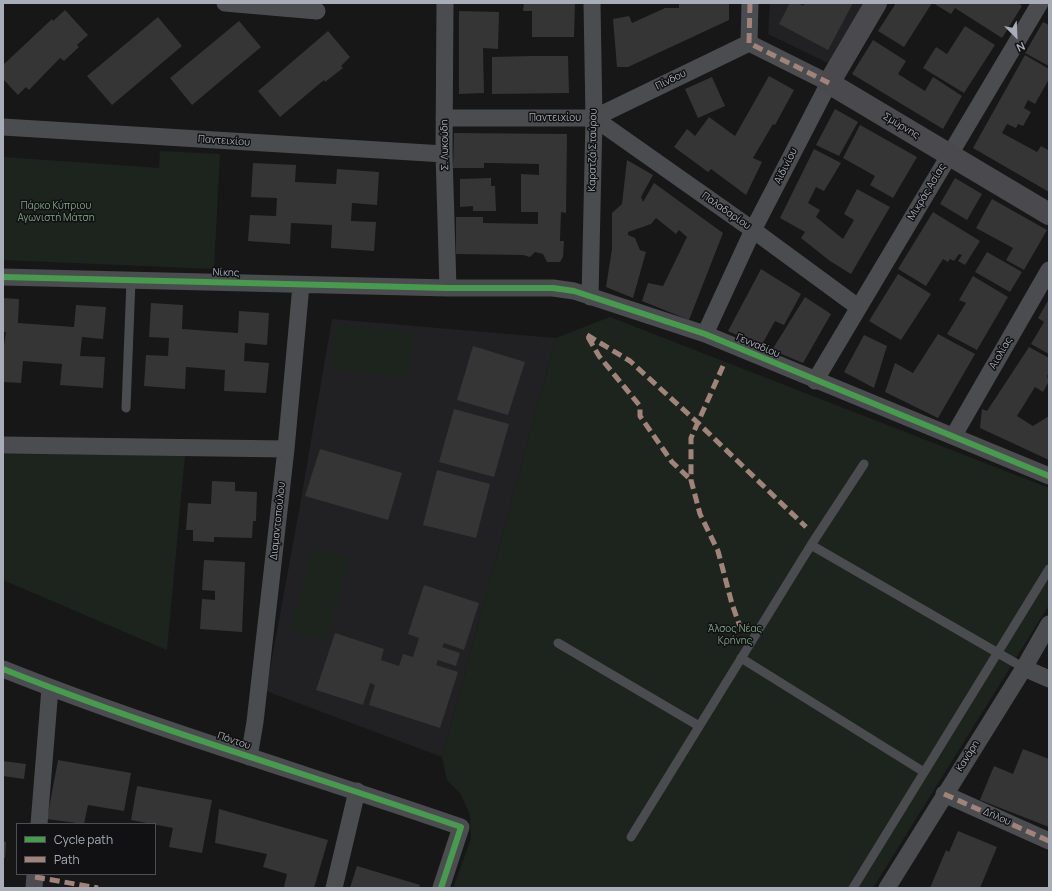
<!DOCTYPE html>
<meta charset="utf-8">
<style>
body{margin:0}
#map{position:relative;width:1052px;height:891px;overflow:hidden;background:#171717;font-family:Manrope,sans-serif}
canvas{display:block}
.frame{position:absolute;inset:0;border:4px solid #a8adb8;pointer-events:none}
.legend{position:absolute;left:16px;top:823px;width:140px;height:52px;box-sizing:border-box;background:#111113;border:1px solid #4d4f55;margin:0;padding:5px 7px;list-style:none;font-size:12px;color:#a8adb8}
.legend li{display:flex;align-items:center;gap:8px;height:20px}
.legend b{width:20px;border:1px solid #4d4f55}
.north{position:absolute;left:996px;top:16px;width:40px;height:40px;-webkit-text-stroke:3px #111113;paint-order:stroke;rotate:156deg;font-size:11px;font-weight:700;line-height:16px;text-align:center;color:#a8adb8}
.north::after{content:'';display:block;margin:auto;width:14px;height:18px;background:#a8adb8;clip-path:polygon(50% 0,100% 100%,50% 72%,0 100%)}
</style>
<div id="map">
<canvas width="1052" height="891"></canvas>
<div class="frame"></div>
<ul class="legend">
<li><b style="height:5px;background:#469c4c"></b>Cycle path</li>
<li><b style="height:5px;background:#a18479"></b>Path</li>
</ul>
<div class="north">N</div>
</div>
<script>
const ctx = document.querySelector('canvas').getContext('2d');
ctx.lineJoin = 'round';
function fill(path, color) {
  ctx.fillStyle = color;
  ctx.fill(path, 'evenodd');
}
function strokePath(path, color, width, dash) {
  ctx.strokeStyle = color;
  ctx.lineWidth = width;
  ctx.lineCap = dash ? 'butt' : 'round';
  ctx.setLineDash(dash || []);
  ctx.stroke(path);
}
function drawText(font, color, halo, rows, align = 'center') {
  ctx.font = font + ' Manrope,sans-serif';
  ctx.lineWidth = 3;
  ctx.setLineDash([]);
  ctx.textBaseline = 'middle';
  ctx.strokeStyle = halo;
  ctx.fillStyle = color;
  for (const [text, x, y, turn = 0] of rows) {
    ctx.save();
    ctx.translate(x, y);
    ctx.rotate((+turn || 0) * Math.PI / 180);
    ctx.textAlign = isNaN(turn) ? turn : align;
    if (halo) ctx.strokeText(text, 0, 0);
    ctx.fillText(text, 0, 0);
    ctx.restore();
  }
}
fill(new Path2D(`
 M770 3H864L830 64 768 34Z
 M332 319 556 338 442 757 266 691 299 511Z`), '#212123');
fill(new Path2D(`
 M160 151 220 154 214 269 3 260V157L159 168Z
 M610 317 1049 488V605L873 888H453L471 839 470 815 460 793 447 780 442 757 556 338Z
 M335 324 413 332 408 377 330 369Z
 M3 454 185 455 167 650 3 580Z
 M312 548 349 558 327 641 290 631Z`), '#1d241e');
fill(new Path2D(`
 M524 3H575L574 37H532V11H523Z
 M679 3H729V20L628 67H617L613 19 629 16 632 23 665 8H679Z
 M790 3H798L803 6 805 3H853L828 50 779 24Z
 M896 3H932L904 47 878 31Z
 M933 3H1018L1022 6 1002 38 955 8 951 14Z
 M65 10 88 35 77 45 79 47 64 61 60 58 29 90 26 87 18 95 3 79V65L52 19 53 21Z
 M459 11 499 12 498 49 483 48 484 93 459 94Z
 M158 17 182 46 112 105 87 76Z
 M239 21 261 47 192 105 170 78Z
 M1043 22 1049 25V66L1025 53Z
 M965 26 995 45 964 93 923 68 936 47 947 54Z
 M328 31 350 57 341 66 343 68 325 82 324 80 280 117 258 91Z
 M873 40 906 61 898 74 925 91 933 77 962 96 943 129 852 74Z
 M1025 55 1049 69V79L1035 104 1028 100 1024 108 1031 112 1023 126 1018 124 1016 128 1007 124 1002 133 1037 152 1041 146 1048 150 1049 147V192L973 148Z
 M532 56H568L569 93 492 94V57Z
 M769 76 794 90 775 125 773 124 753 158 762 162 746 195 711 169 708 172 674 147 687 129 695 136 709 117 735 136Z
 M712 77 725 106 698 118 685 89Z
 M835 109 858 122 839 156 816 145Z
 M860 125 917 157 893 198 870 185 875 176 843 158Z
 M454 133 567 134 566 213 561 212 560 241H564L563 257 560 262H547L543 254 535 252 530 257 523 255 456 254V217H483V223L538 224V212H521V174L539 175V164L492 163H484V168H453Z
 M814 149 841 163 824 191 816 187 808 203 820 210 816 217 843 239 854 220 844 214 857 189 890 207 851 274 830 261 801 238 805 232 780 218Z
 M627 160 653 175 641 197 643 202 654 183 723 233 689 320 642 301 648 283 663 286 687 237 679 230 676 234 656 218 651 224 628 232V235L635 238 640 250 646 252 633 298 606 287 612 249V213L622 204Z
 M253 163 296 165 295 182 336 184 337 169 379 172 377 205 352 203 351 221 376 222 374 251 331 248 332 225 291 223 290 244 248 241 250 215 276 216 277 198 251 197Z
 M491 178V186H495L496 211H473V206L460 207V179Z
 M955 178 982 194 967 220 940 204Z
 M992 199 1047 230 1024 270 1006 260 1013 248 976 228Z
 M933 212 980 241 965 265 958 261 962 255 959 254 954 261 950 259 948 262 943 259 926 286 898 269Z
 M987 252 1022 272 1010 292 975 272Z
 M761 269 801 294 784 325 775 321 761 346 728 331Z
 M898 274 931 294 901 340 869 321Z
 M973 276 1008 297 977 350 947 334 966 303 959 300Z
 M805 297 831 314 803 363 772 350Z
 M3 298 19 299 18 323 74 327 76 305 106 307 103 339 82 337 80 356 105 357 103 388 60 385 62 364 23 361 21 383 3 382V351L6 332H3Z
 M1049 299V354L1031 344 1044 322 1038 318Z
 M151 303 183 305 182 329 238 333 239 311 269 313 267 345 245 343 244 361 269 363 266 393 224 391 225 370 186 367 185 389 144 386 146 355 168 356 169 338 149 337Z
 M938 334 975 354 938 418 885 392 895 363 913 373Z
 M864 335 887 346 874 388 844 372Z
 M473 346 525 362 508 415 457 400Z
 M1029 347 1049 358V373L1047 376 1049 381 1043 392 1035 387 1017 416 1033 426 1049 416V460L980 428 982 409 987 411Z
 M454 409 509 424 494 477 439 462Z
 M320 449 402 473 388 520 305 496Z
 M437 470 490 484 476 538 423 525Z
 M212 481 235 482V491L257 492 256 521H253L252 538 214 537V542L193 541V530H186L188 503 211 504Z
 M204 560 245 562 242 632 200 629 202 599 215 600V591L202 590Z
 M424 585 479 603 464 650 444 643 442 647 460 653 456 666 438 660 436 665 458 672 440 728 369 705 375 685 370 683 363 705 316 690 335 633 384 649 381 660 399 666 403 654 413 657 419 638 408 634Z
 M1023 749 1049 759V827L980 800 994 766 1013 774Z
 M58 760 131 773 124 811 88 805 84 824 47 819Z
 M3 761 26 764 24 779 3 776Z
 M137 786 212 800 202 853 169 847 173 828 131 820Z
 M219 809 328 840 314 888 284 887 287 874 263 867 267 854 215 843Z
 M958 831 997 847 980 888H930L946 850 949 852Z
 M3 841 6 842 5 858H3Z
 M357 866 420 885 419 888H350Z`), '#353536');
strokePath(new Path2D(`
 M126 408 131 280
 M811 545 1024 668
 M558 643 699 726
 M741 658 924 772
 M631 837 811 545 864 464
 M853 888 1049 569`), '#4b4c50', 9);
strokePath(new Path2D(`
 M225 3 317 11
 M445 3 444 154 448 288
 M749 43 750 3
 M444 118H594L749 43
 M594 118 753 230 858 307
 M3 127 444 154
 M3 277 448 288H553L574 291 705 334 1049 476
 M590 297 594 118 592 3
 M705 334 753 230 829 83 749 43
 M815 381 1040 3
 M954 435 1049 270
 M3 445 286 449
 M1024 668 1049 679
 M3 669C153 729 308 774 461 827L441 888
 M249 757 255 722 286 449 301 285
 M944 794 1049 841
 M39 824 50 688
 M34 888 35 874
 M334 888 357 791
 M887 888 1024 668 1049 624`), '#4b4c50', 17);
strokePath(new Path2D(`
 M876 3 829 83 1049 214`), '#4a4a4e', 22);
strokePath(new Path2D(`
 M750 3 749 43 829 83
 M587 335 630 361 697 422 806 527
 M588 337 599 356 640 406V416L672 462 691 480
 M723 366 691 438V480L700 514 718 551 732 604 743 635
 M944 794 1049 841
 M35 877 98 888`), '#a18479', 5, [10, 5]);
strokePath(new Path2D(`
 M3 277 448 288H553L574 291 705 334 1049 476
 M3 669C153 729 308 774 461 827L441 888`), '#469c4c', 6);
drawText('10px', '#a8adb8', '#111113', [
 ["Πίνδου",671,80,-26],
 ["Παντειχίου",555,118],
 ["Σμύρνης",901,126,31],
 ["Παντειχίου",224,141,4],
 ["Σ. Λυκούδη",445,145,-91],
 ["Καρατζά Σταύρου",593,150,-89],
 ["Αϊδινίου",786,166,-63],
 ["Μικράς Ασίας",927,192,-59],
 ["Παλαδαρίου",726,211,35],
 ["Νίκης",226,273,2],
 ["Γενναδίου",758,346,23],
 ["Αιολίας",1001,353,-60],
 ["Διαμαντοπούλου",278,521,-84],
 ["Πόντου",234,741,19],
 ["Κανάρη",968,756,-58],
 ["Δήλου",997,817,24]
]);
drawText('10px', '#7fa381', '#111113', [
 ["Πάρκο Κύπριου",56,206],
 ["Αγωνιστή Μάτση",56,218],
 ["Άλσος Νέας",735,629],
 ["Κρήνης",735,641]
]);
</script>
